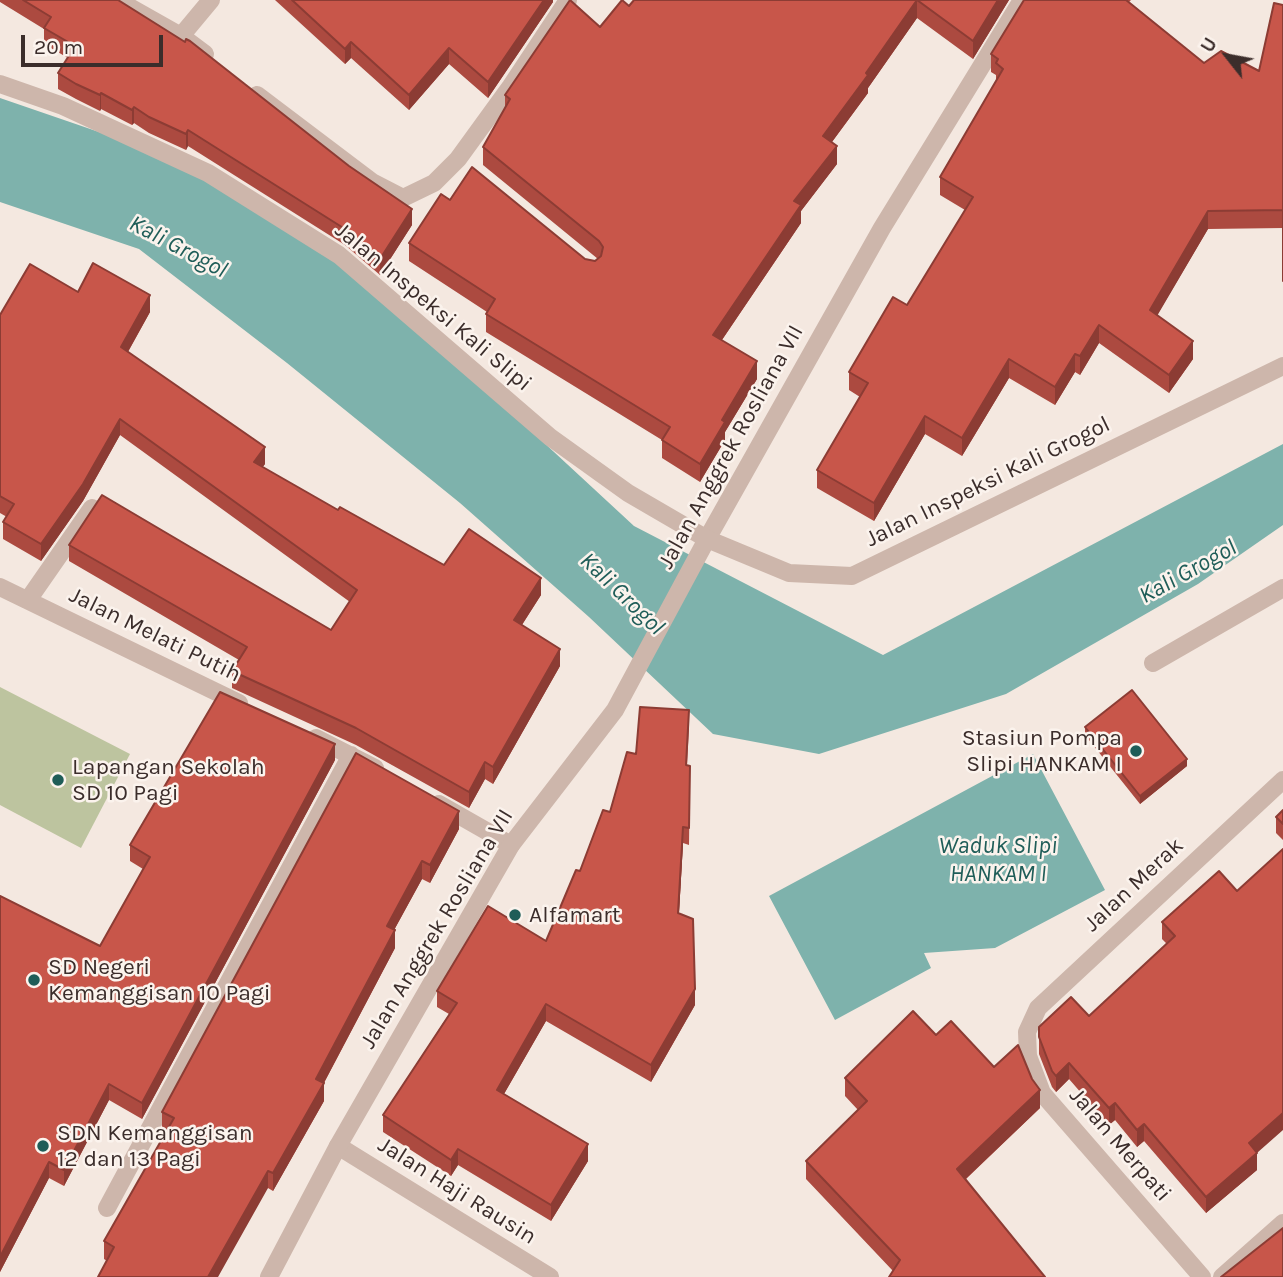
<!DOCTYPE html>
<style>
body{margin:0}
#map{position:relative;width:1283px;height:1277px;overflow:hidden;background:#f4e8e0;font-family:Karla,sans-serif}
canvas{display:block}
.north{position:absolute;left:1192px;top:21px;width:70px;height:70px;-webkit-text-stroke:5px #fbf3ed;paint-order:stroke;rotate:301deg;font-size:19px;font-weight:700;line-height:28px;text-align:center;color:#3b2d2b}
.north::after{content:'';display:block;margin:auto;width:24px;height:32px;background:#3b2d2b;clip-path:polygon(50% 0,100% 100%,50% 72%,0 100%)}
.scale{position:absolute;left:21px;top:35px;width:142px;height:32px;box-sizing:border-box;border:4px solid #3b2d2b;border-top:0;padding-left:9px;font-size:21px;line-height:24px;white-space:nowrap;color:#3b2d2b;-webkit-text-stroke:5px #fbf3ed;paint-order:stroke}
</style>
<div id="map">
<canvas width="1283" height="1277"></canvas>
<div class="north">U</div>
<div class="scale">20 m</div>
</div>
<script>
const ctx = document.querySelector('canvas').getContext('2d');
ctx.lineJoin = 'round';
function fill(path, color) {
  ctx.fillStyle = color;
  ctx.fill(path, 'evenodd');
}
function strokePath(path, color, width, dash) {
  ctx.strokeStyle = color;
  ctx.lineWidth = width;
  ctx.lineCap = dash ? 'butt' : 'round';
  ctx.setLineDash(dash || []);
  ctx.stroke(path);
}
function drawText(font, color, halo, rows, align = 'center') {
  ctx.font = font + ' Karla,sans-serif';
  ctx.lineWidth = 5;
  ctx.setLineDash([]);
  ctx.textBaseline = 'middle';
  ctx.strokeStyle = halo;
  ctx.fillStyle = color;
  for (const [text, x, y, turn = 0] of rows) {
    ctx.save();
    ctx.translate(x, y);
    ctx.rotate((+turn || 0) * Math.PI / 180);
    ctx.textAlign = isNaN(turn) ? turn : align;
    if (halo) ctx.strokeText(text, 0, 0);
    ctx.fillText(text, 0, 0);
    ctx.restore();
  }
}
fill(new Path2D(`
 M0 687 130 754 81 848 0 805Z`), '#bdc49f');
fill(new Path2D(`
 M0 98 166 155 380 291 634 526 883 655 1283 444V525L1198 584 1006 694 819 754 713 734 589 617 460 503 287 363 139 249 0 202Z
 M1033 754 1105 890 995 948 924 953 931 968 835 1020 769 896Z`), '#7eb2ac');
strokePath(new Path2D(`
 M117 0 181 36 205 54
 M181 36 211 0
 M257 95 372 182 403 198 434 183 458 159 511 86 568 0
 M707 539 882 228 1022 0
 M0 587 239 703
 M28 600 92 508
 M1153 663 1283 588
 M316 738 375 768
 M439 804 511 845
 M338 1146 550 1277
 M107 1208 351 755
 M1202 1277 1042 1093 1028 1056 1027 1032 1038 1008 1283 780
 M1222 1277 1283 1223`), '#cdb6ab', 18);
strokePath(new Path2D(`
 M0 84 63 106 208 173 339 255 550 437 628 493 707 539 789 573 852 576 1283 366
 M269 1277 338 1146 511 845 615 710 707 539`), '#cdb6ab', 18);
fill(new Path2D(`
 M0 0H118L412 225 380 275 345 245 188 146 186 150 149 133 134 123 132 125 101 109 100 111 76 99 58 89V73L68 58 44 44V29L0 2Z
 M275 0H553V2L488 98 449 64 409 110 351 58 345 64Z
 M634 0H1009L973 59 917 18 868 88V93L832 142 837 164 801 211V223L722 340 757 379 725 432V440L700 482 662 458V440L486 332V314L487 312 409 261V243L450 200 585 259 595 261 598 259 483 165V147L505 107V95L629 6Z
 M1024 0H1131L1129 2 1204 63 1259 71 1283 5V299V228L1208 229 1157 315 1193 359 1169 393 1099 343 1080 375 1075 372 1055 405 1009 378 962 456 925 434 874 521 817 488V470L860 397 849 390V372L907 305 965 210 940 195V177L996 81V75L991 72V54Z
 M78 292 150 312 128 352 265 464 262 467 338 510 444 565 541 595 522 625 560 666 493 784 485 779 469 808 356 745 232 688V671L239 660 69 561V545L331 630 350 602 120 435 83 501 41 561 3 539V522L7 517 0 513V315Z
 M689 727 687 765 690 766 689 845 683 843 679 913 695 1005 651 1082 546 1021 504 1094 588 1161 551 1221 458 1165 451 1176 383 1132V1115L449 1014 437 1007V991L546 941 580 871 610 812 636 754Z
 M1085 727 1187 766 1140 804 1085 735Z
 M356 753 459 829 430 883 422 879 394 930 395 948 324 1083V1101L273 1191 268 1188 107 1261 104 1259V1241L166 1132 162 1130V1112Z
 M335 760 142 1119 109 1100 64 1186 49 1178 0 1272V896L100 946 143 869 130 861V845Z
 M1283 810V840L1276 833V817Z
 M1219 871 1257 1152V1170L1206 1213 1144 1141 1137 1147 1115 1120 1109 1125 1069 1079 1056 1092 1052 1087 1039 1054V1027L1089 1016 1167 944 1162 939V922Z
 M936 1035 994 1067 1040 1108 966 1179 893 1271 806 1179V1161L858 1110 845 1096V1078Z`), '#ac4a40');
fill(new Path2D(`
 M544 0H553V2L488 98V82Z
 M917 0V18L868 88V93L823 154V136L866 73Z
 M998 0H1009L973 59V41Z
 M351 42V58L345 64V49Z
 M449 48V64L409 110V95Z
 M101 93V109L100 111V95Z
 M134 107V123L132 125V110Z
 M188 130V146L186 150V134Z
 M837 146V164L801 211V223L713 353V335L794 201Z
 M412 209V225L380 275V259Z
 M1208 211V229L1150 328V310Z
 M150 295V312L121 364V347Z
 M1099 325V343L1080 375V356Z
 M1193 341V359L1169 393V375Z
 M1075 354V372L1055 405V387Z
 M1009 359V378L962 456V438Z
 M757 361V379L725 432V440L700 482V464L722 420Z
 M925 416V434L874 521V503Z
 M120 419V435L83 501 41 561V544Z
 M265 447V464L254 479V462Z
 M541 578V595L514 637V620Z
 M560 649V666L493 784V767Z
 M335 744V760L142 1119V1103Z
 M1187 759V766L1140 804V796Z
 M485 762V779L469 808V792Z
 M459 811V829L430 883V865Z
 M683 827V843L678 929V913Z
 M422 861V879L387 943V926Z
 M395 930V948L319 1092 324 1083V1101L273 1191V1173L316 1079Z
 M695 989V1005L651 1082V1065Z
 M546 1004V1021L497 1106V1090Z
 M1069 1063V1079L1056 1092V1076Z
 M109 1084V1100L64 1186V1170Z
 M1040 1090V1108L957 1187V1169Z
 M1115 1103V1120L1109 1125V1108Z
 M1283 1113V1130L1249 1160V1143Z
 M1144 1124V1141L1137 1147V1130Z
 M588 1144V1161L551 1221V1205Z
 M458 1149V1165L451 1176V1160Z
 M1257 1153V1170L1206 1213V1197Z
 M49 1162V1178L0 1272V1257Z
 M268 1171V1188L218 1277H208Z`), '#8c3c34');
const building = new Path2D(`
 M23 0H118L185 42 186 39 190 41 349 166 412 209 380 259 345 229 188 130 186 134 149 117 134 107 132 110 101 93 100 95 76 84 58 73 75 46 44 28 51 17Z
 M292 0H544L488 82 449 48 409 95 351 42 345 49Z
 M570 0 600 27 622 0 629 6 634 0H998L973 41 917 0 866 73 868 75 823 136 837 146 794 201 801 205 713 335 757 361 722 420 725 422 700 464 662 440 670 427 486 314 495 299 409 243 441 194 450 200 472 167 585 259 595 261 601 256 603 247 599 241 483 147 510 99 505 95Z
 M1024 0H1126L1204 63 1221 51 1259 71 1274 3 1283 5V281V210L1208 211 1150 310 1193 341 1169 375 1099 325 1080 356 1075 354 1055 387 1009 359 962 438 925 416 874 503 817 470 868 383 849 372 893 297 907 305 973 197 940 177 1003 69 996 63 998 59 991 54Z
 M93 263 150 295 121 347 265 447 254 462 338 510 340 507 444 565 469 529 541 578 514 620 560 649 493 767 485 762 469 792 356 728 232 671 247 647 69 545 102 495 331 630 357 590 120 419 83 484 41 544 3 522 14 504 0 496V315L30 264 78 292Z
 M1132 690 1187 759 1140 796 1085 727Z
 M220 692 335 744 142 1103 109 1084 64 1170 49 1162 0 1257V896L100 946 150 857 130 845Z
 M640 707 689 710 686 765 690 766 689 828 683 827 678 913 693 919 695 989 651 1065 546 1004 497 1090 588 1144 551 1205 458 1149 451 1160 383 1115 457 1003 437 991 488 906 546 941 576 870 580 871 603 810 610 812 627 752 636 754Z
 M356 753 459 811 430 865 422 861 387 926 395 930 316 1079 324 1083 273 1173 268 1171 208 1277H98L114 1247 104 1241 174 1118 162 1112Z
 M1283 810V824L1276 817Z
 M1283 849V1113L1249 1143 1257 1153 1206 1197 1144 1124 1137 1130 1115 1103 1109 1108 1069 1063 1056 1076 1052 1071 1039 1037V1027L1071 997 1089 1016 1175 936 1162 922 1219 871 1237 891Z
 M913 1011 936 1035 951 1021 994 1067 1018 1045 1032 1079 1040 1090 957 1169 1045 1277H889L900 1260 806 1161 867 1101 845 1078Z
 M1283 1228V1277H1221Z`);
fill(building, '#c8564a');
strokePath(building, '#8c3c34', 2);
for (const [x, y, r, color] of [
 [1136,751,7,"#1f5d58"],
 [58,780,7,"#1f5d58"],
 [515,915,7,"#1f5d58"],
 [34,980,7,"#1f5d58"],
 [43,1146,7,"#1f5d58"]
]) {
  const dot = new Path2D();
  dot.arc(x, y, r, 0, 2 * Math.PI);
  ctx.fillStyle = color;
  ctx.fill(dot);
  strokePath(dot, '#fbf3ed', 2.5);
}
drawText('23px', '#3b2d2b', '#fbf3ed', [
 ["Jalan Inspeksi Kali Slipi",433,307,40],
 ["Jalan Anggrek Rosliana VII",731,447,-61],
 ["Jalan Inspeksi Kali Grogol",988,482,-26],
 ["Jalan Melati Putih",155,635,26],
 ["Jalan Merak",1134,885,-43],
 ["Jalan Anggrek Rosliana VII",437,929,-59],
 ["Jalan Merpati",1120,1145,49],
 ["Jalan Haji Rausin",457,1191,32]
]);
drawText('23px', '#3b2d2b', '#fbf3ed', [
 ["Stasiun Pompa",1122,738,"right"],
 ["Slipi HANKAM I",1122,764,"right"],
 ["Lapangan Sekolah",72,767],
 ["SD 10 Pagi",72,793],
 ["Alfamart",529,915],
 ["SD Negeri",48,967],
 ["Kemanggisan 10 Pagi",48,993],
 ["SDN Kemanggisan",57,1133],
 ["12 dan 13 Pagi",57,1159]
], 'left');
drawText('italic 24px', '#1f5d58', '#fbf3ed', [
 ["Kali Grogol",178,247,28],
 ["Kali Grogol",1188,572,-29],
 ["Kali Grogol",622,594,44],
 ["Waduk Slipi",998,846],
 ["HANKAM I",998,874]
]);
</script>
